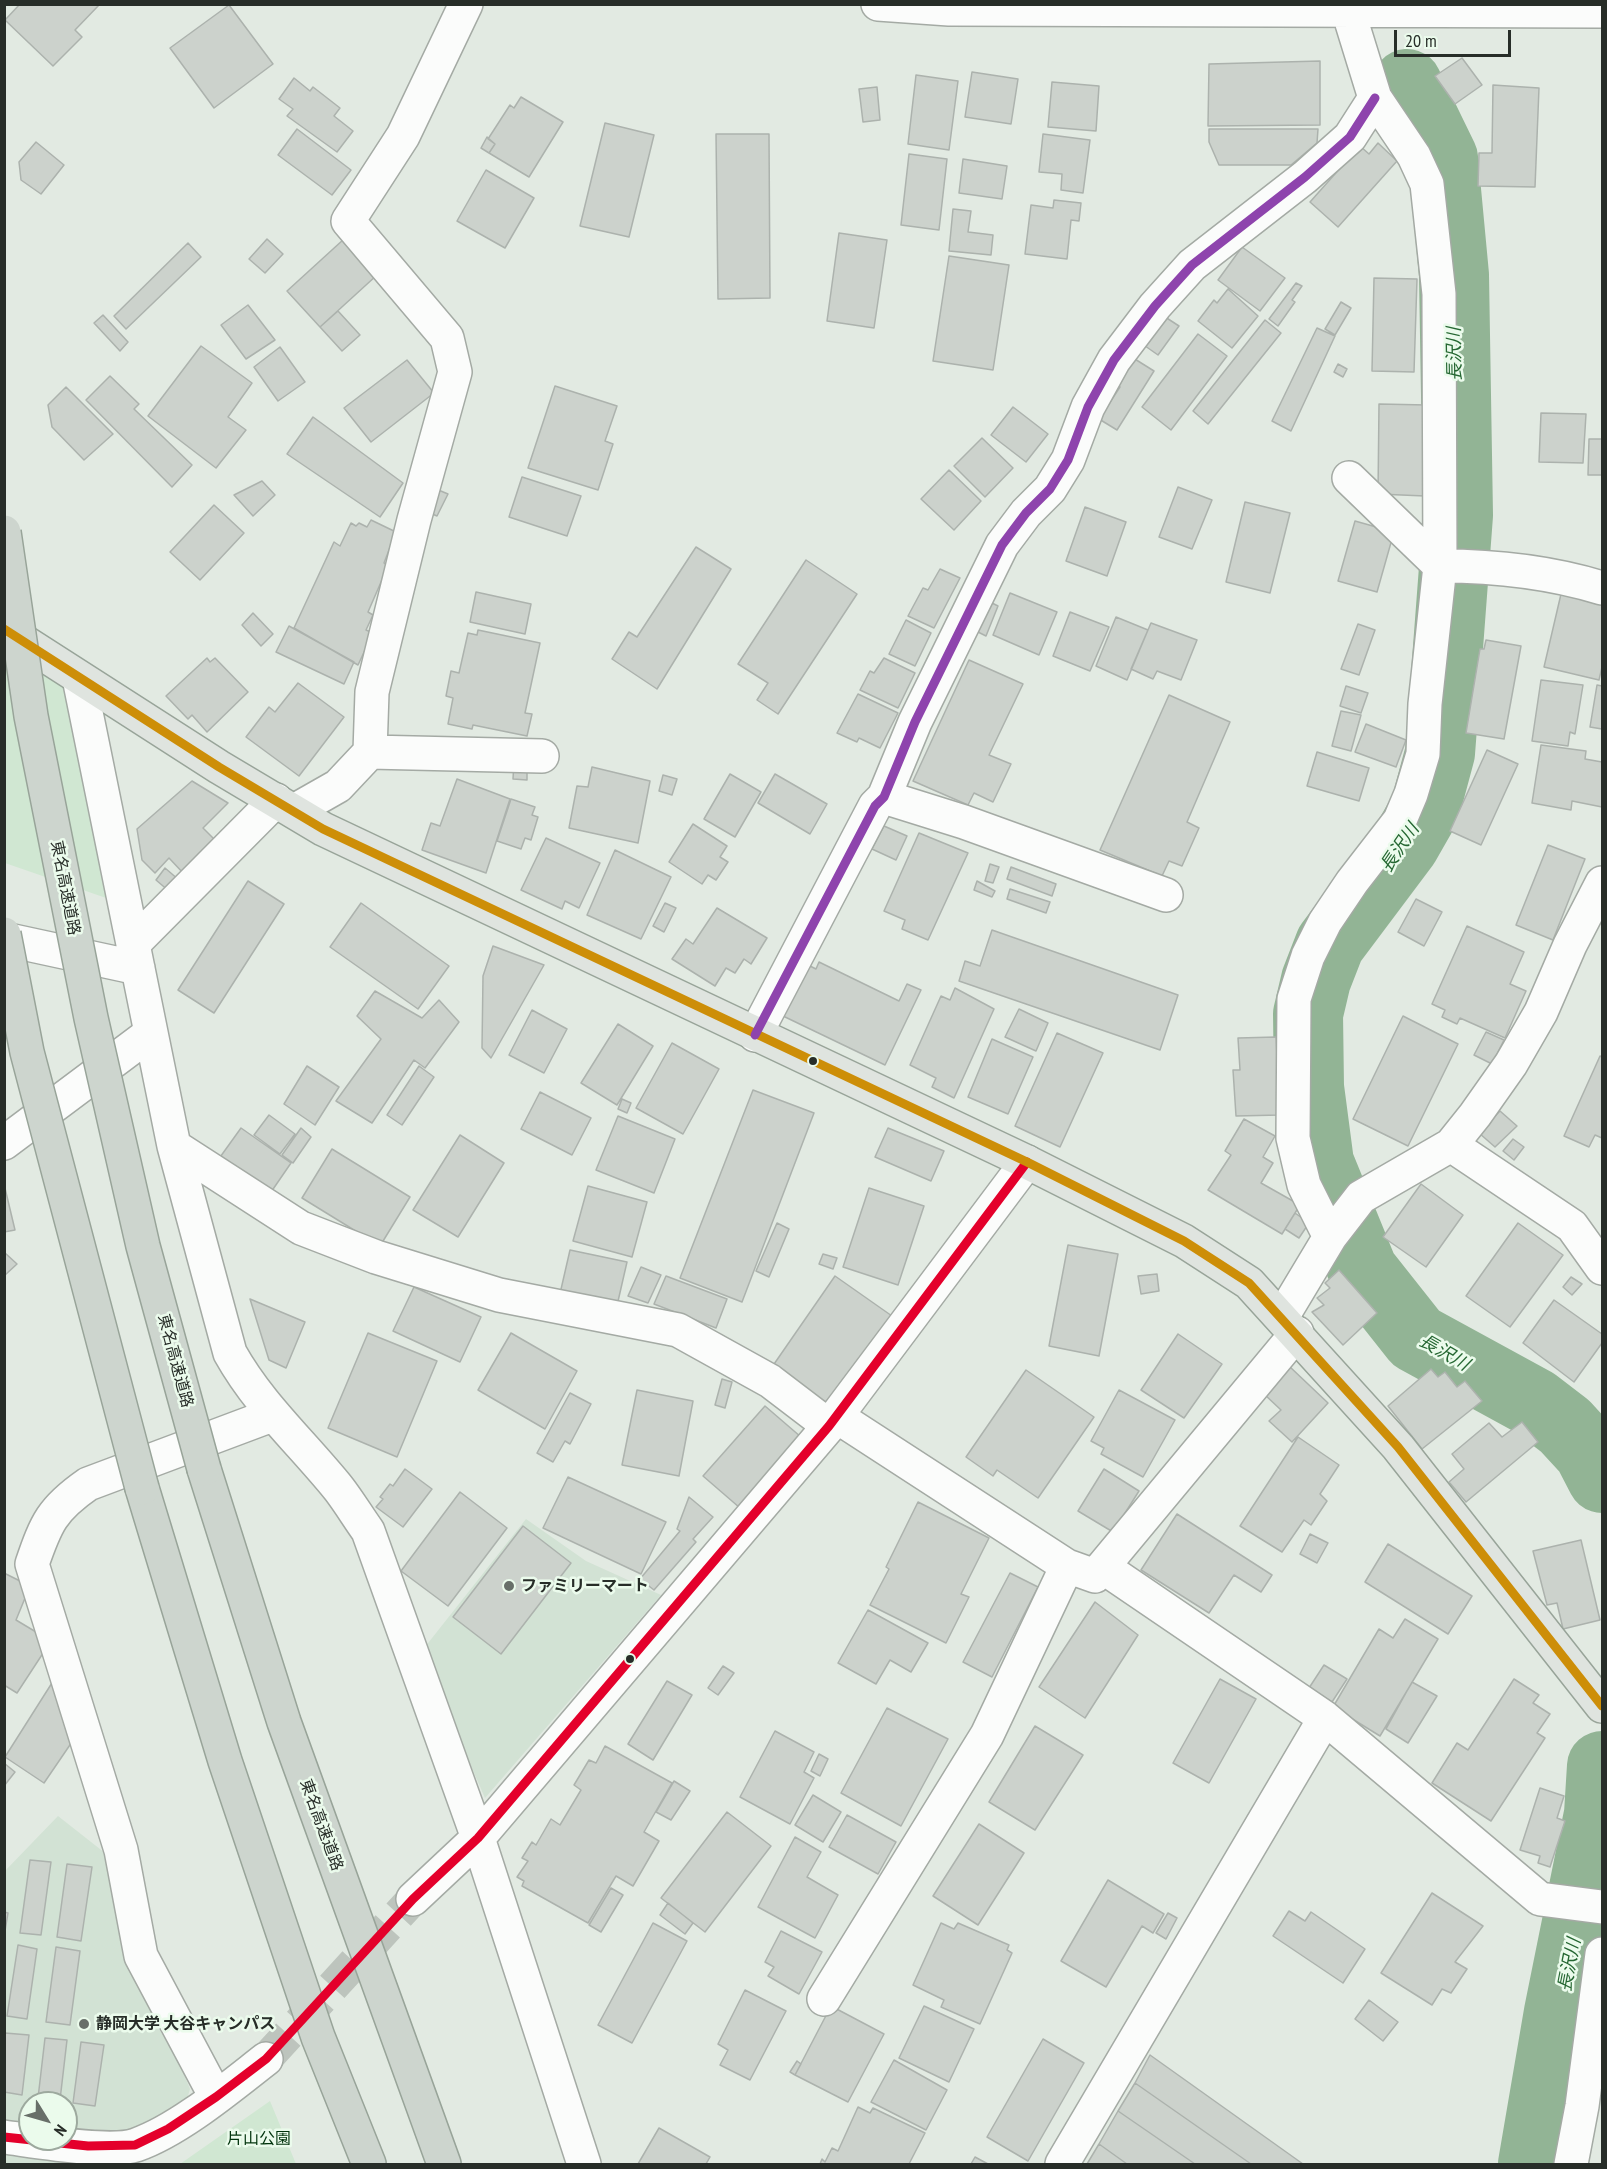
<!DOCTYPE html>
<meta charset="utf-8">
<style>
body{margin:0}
#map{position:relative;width:1607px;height:2169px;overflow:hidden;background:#e2eae2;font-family:"PT Sans Narrow",sans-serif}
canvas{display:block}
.frame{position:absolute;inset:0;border:6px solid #272d28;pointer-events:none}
.north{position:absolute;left:18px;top:2091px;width:60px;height:60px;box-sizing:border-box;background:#ebfbec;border:2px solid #9da99e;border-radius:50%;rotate:127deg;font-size:16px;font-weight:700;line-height:24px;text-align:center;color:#272d28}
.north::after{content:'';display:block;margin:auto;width:21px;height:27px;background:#686f69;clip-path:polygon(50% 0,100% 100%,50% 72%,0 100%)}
.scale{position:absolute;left:1394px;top:30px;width:117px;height:27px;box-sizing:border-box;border:3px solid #272d28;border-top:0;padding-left:8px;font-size:18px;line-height:21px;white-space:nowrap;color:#272d28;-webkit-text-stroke:4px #ebfbec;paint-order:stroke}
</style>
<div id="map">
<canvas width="1607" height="2169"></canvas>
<div class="frame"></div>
<div class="north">N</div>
<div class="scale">20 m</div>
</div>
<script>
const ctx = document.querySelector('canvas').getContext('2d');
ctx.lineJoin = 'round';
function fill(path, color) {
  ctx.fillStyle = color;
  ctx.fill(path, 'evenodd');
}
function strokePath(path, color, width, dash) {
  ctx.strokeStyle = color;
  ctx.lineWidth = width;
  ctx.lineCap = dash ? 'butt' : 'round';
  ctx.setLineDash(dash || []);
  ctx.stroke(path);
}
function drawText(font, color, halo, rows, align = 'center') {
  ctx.font = font + ' "PT Sans Narrow","Noto Sans JP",sans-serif';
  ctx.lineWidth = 5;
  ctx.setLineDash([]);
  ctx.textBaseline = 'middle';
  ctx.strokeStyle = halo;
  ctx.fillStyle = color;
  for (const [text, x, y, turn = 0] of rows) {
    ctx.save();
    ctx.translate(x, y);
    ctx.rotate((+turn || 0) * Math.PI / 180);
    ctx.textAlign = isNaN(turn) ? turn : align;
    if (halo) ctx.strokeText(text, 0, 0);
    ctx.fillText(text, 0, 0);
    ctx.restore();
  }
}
fill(new Path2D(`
 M526 1519 586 1561 661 1595 485 1798 421 1652Z
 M58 1816 119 1864 137 1959 190 2089 185 2106 130 2164H5L4 1872ZM30 2103H66V2139H30Z`), '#d2e2d4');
fill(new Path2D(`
 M4 648 101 708 135 908 5 863Z
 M270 2101 296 2164H180Z`), '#d0e7d2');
strokePath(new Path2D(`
 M1407 84 1443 158 1454 275 1458 515 1440 753 1425 809 1405 844 1330 944 1316 980 1308 1014 1309 1087 1319 1163 1363 1271 1416 1338 1535 1403 1565 1426 1588 1451 1602 1478
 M1533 2164 1559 2012 1599 1814 1602 1766`), '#92b495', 70);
const building = new Path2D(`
 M20 4H100L75 30 82 37 53 66 5 20Z
 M229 5 273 64 214 108 170 48Z
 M1462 58 1482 85 1455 104 1435 76Z
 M1320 61V125L1208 126 1209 64Z
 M972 72 1018 79 1011 124 965 117Z
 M916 75 958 81 949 150 908 144Z
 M294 78 310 91 313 87 340 108 334 116 353 131 337 152 287 116 293 109 279 99Z
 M1052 82 1099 86 1096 131 1048 127Z
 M1493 85 1539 88 1535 187 1478 186 1479 153H1492Z
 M877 87 880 120 863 122 859 89Z
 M521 97 563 122 529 177 489 153 495 144 488 139 510 105 514 108Z
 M605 123 654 135 629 237 580 226Z
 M297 129 351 170 332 195 278 155Z
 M1209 129H1318L1317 143 1291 165H1219L1209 142Z
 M716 134H769L770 298 718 299Z
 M1043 134 1090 140 1083 193 1061 190 1062 174 1039 172Z
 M487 137 495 144 489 153 481 148Z
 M36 142 64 165 41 194 21 180 19 162Z
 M1378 143 1397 161 1338 227 1310 202 1360 146 1369 154Z
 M909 154 947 159 939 230 901 225Z
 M963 159 1007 166 1002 199 959 193Z
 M486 170 534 198 505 248 457 221Z
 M1054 200 1081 203 1079 221 1071 220 1067 259 1025 254 1031 205 1053 208Z
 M953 209 971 211 968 232 993 235 991 255 949 251Z
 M839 233 887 240 874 328 827 321Z
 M267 239 283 254 265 273 249 259Z
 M344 239 377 275 320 327 287 291Z
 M188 243 201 257 126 329 114 316Z
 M1242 247 1285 278 1260 311 1218 280Z
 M949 256 1009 265 993 370 933 361Z
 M1374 278 1417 279 1414 372 1372 371Z
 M1296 283 1302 286 1292 300 1295 302 1278 326 1269 319Z
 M1228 289 1258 316 1232 348 1198 321 1214 300 1217 303Z
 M1341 302 1351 308 1335 335 1325 329Z
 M248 305 275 340 246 359 221 325Z
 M338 311 360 335 342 351 320 327Z
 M1159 313 1179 326 1158 355 1138 341Z
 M103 315 128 342 120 351 94 323Z
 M1265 320 1281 333 1208 424 1193 411Z
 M1317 328 1335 336 1291 431 1272 421Z
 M1198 334 1227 356 1171 430 1142 407Z
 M201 346 252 383 228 417 246 430 216 468 148 416Z
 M280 347 305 382 278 401 254 367Z
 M1130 356 1154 371 1117 430 1099 419 1120 387 1112 382Z
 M407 360 434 393 371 442 344 408Z
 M1338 364 1347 369 1343 377 1334 372Z
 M110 376 139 404 134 409 192 465 172 487 86 400Z
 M555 386 617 406 605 441 613 444 598 490 528 468Z
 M66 387 113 434 84 460 52 427 48 405Z
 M1379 404 1427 405 1425 496 1378 494Z
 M1013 407 1048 434 1026 462 991 435Z
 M1541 413 1586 414 1583 463 1539 462Z
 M313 417 403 483 380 517 287 454Z
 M982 438 1013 468 985 497 954 466Z
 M1589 439H1602V475H1588Z
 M949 470 981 501 954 530 921 499Z
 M522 477 581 496 567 536 509 517Z
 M262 481 275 495 253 516 234 495Z
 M1178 487 1212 500 1192 549 1159 537Z
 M436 489 448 494 437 516 425 511Z
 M1245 502 1290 513 1270 593 1226 582Z
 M214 505 244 533 200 580 170 552Z
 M1085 507 1126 522 1107 576 1066 561Z
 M371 520 396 532 384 563 388 566 368 612 373 615 366 630 373 633 358 665 294 628 334 542 340 546 351 523 356 526 359 523 367 527Z
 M1355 521 1394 532 1377 592 1338 581Z
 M696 547 731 569 657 689 612 659 629 632 637 637Z
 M806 560 857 594 778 714 757 700 768 683 738 664Z
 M940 569 960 578 934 628 908 616 923 588 928 590Z
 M476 592 531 604 525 634 470 622Z
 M1010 593 1057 612 1039 655 993 635Z
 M1561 594 1602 604V667L1599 680 1544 667Z
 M988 601 998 606 986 636 976 631Z
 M1070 612 1109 627 1090 671 1053 656Z
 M253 613 273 634 261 646 242 625Z
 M1116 617 1148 630 1127 680 1096 666Z
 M906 620 931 633 915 666 889 654Z
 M1151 623 1197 640 1181 680 1157 671 1153 679 1131 669Z
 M1358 624 1375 630 1359 675 1341 669Z
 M289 626 354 662 344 684 276 652Z
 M478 630 540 643 525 713 532 714 527 736 473 725 472 729 448 724 453 698 446 696 451 671 459 673 468 633 477 635Z
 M1486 640 1521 646 1504 739 1466 733 1480 649H1484Z
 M207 658 210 662 215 658 248 692 207 732 192 715 188 719 166 696Z
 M884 658 915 673 898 708 860 690 870 671 874 673Z
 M969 660 1023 684 989 755 1011 764 993 802 974 793 968 805 913 781Z
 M1541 680 1583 685 1575 734 1570 732 1568 746 1532 741Z
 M298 683 344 717 299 776 246 737 269 707 275 712Z
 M1597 685 1602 686V729L1590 727Z
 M1346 686 1368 693 1361 713 1340 706Z
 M858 694 898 713 880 748 859 738 857 742 837 733Z
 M1169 695 1230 722 1187 822 1199 828 1182 866 1169 861 1162 876 1100 850Z
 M1341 711 1361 715 1351 751 1332 746Z
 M1366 724 1406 740 1396 767 1355 752Z
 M1541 745 1586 751 1585 759 1602 762V807L1572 801 1571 810 1532 803Z
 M1487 750 1518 764 1481 845 1450 831Z
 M1317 752 1369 768 1359 801 1307 786Z
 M514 761H527V780L513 779Z
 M592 767 650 781 638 843 569 828 577 786 588 787Z
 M730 774 761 792 735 837 704 819Z
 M775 774 827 804 810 834 758 803Z
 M663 775 677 779 672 795 659 791Z
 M457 779 510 799 486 873 422 850 431 823 440 826Z
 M192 781 228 803 203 828 218 843 185 875 169 858 155 873 142 860 137 829Z
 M511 799 535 807 532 815 538 817 531 840 525 838 521 849 497 841Z
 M693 824 727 846 720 857 728 862 716 880 708 875 702 884 669 862Z
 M884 826 907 836 896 860 872 849Z
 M919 833 968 853 928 940 902 929 905 920 884 911Z
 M546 838 600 863 579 908 565 901 562 909 521 890Z
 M1548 845 1585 859 1553 940 1516 925Z
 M615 850 671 877 641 939 587 915Z
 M990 864 999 867 993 883 985 881Z
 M1011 867 1056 884 1052 896 1007 879Z
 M165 868 179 880 170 892 156 880Z
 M248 881 284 904 214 1013 178 990Z
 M977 881 995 891 992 897 974 890Z
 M1010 889 1050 902 1046 913 1007 899Z
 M1416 899 1442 912 1424 946 1398 932Z
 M361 903 449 966 418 1009 330 947Z
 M665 903 676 908 664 932 653 926Z
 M717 908 767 938 751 964 744 959 735 973 726 968 715 986 672 959 686 939 693 944Z
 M1467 926 1524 952 1510 984 1526 991 1505 1038 1460 1018 1457 1024 1442 1017 1445 1010 1432 1004Z
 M992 930 1178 995 1160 1050 959 981 965 961 980 966Z
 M493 946 544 965 491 1058 482 1048 483 976Z
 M819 962 899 1001 907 984 921 990 885 1065 783 1016 808 965 816 969Z
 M955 988 994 1009 954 1098 932 1087 936 1078 910 1065 941 996 950 1000Z
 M375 991 422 1018 439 1000 459 1022 425 1068 414 1060 372 1123 336 1101 381 1039 357 1016Z
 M1019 1009 1048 1023 1036 1051 1005 1037Z
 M532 1010 567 1029 544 1073 509 1055Z
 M1403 1016 1458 1044 1408 1146 1353 1119Z
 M618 1024 653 1046 617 1105 581 1083Z
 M1486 1032 1504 1040 1492 1064 1474 1055Z
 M1057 1033 1103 1053 1060 1147 1015 1126Z
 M1276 1037 1280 1115 1236 1116 1233 1070H1240L1238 1038Z
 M992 1039 1033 1057 1008 1114 968 1097Z
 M672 1043 719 1069 683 1134 636 1108Z
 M1600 1056 1602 1057V1138L1595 1135 1589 1147 1564 1136Z
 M307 1066 339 1087 315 1125 284 1104Z
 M419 1066 434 1077 402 1125 387 1115Z
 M753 1090 814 1113 742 1302 680 1278Z
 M540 1092 591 1118 572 1155 521 1129Z
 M622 1099 631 1103 627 1113 618 1109Z
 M1500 1111 1517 1126 1495 1147 1479 1133Z
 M269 1115 295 1134 280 1154 254 1135Z
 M618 1116 675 1139 654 1193 596 1170Z
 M1244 1119 1275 1136 1263 1157 1273 1163 1261 1183 1300 1205 1282 1234 1208 1190 1231 1155 1225 1151Z
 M241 1128 291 1163 269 1195 218 1160Z
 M301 1128 311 1137 293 1163 282 1155Z
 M888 1128 944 1151 931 1181 875 1157Z
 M460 1135 504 1163 458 1237 413 1210Z
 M1513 1139 1524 1147 1514 1160 1503 1151Z
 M332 1149 410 1197 380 1246 302 1198Z
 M4 1184 15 1230 4 1232Z
 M1421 1184 1463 1215 1426 1267 1383 1237Z
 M588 1186 647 1202 632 1257 573 1241Z
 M869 1188 924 1206 898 1285 843 1267Z
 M1295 1213 1309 1223 1299 1238 1285 1229Z
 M777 1223 789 1229 769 1277 756 1271Z
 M1518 1223 1563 1255 1510 1327 1466 1296Z
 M1068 1245 1118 1254 1099 1356 1049 1346Z
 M570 1250 627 1262 616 1310 559 1298Z
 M4 1252 17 1264 4 1276Z
 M823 1254 837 1258 833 1269 819 1264Z
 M641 1267 661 1275 648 1303 628 1296Z
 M1339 1270 1377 1313 1343 1345 1312 1312 1324 1305 1317 1298 1330 1288 1325 1283Z
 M1157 1274 1159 1291 1141 1294 1138 1276Z
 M666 1276 727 1299 716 1328 654 1304Z
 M835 1276 892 1316 829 1406 772 1367Z
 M1571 1277 1582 1284 1572 1295 1563 1287Z
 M414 1287 481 1317 460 1362 393 1331Z
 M250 1299 305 1322 286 1368 269 1360Z
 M1554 1300 1602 1334V1343L1574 1382 1523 1343Z
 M368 1333 437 1361 397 1457 328 1428Z
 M511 1333 577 1371 545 1429 478 1390Z
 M1178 1334 1222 1364 1184 1418 1141 1390Z
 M1289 1366 1328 1403 1292 1442 1269 1421 1281 1410 1264 1394Z
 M1431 1369 1438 1377 1445 1372 1457 1387 1465 1381 1482 1401 1422 1449 1388 1406Z
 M1026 1370 1094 1417 1038 1498 997 1470 993 1476 966 1457Z
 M722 1379 732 1382 725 1408 715 1405Z
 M637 1390 693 1401 679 1476 622 1465Z
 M1119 1390 1175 1420 1143 1477 1101 1454 1104 1448 1091 1441Z
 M570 1393 591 1404 570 1444 565 1441 553 1462 537 1453Z
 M765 1406 801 1437 740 1508 703 1476Z
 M1522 1422 1538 1442 1466 1502 1449 1482 1464 1469 1452 1454 1489 1423 1502 1437Z
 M1298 1437 1339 1465 1320 1494 1327 1501 1311 1525 1304 1520 1282 1552 1240 1526Z
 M405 1469 432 1489 403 1527 376 1507 383 1499 380 1497 390 1484 393 1486Z
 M1104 1469 1139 1491 1113 1532 1078 1511Z
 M568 1477 666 1522 641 1574 543 1528Z
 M460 1492 507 1528 448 1606 401 1571Z
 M689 1497 713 1517 693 1539 696 1542 654 1590 640 1579 680 1531 677 1529Z
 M918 1502 989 1538 961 1594 969 1597 946 1643 870 1605 889 1569 886 1567Z
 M1177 1514 1272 1575 1261 1592 1234 1575 1209 1613 1141 1570Z
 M523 1526 571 1563 501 1654 453 1617Z
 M1310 1534 1328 1543 1317 1563 1300 1554Z
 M1581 1540 1600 1620 1563 1629 1557 1603 1547 1605 1533 1551Z
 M1388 1544 1472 1596 1448 1634 1365 1582Z
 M4 1573 30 1586 16 1620 51 1641 17 1693 4 1685Z
 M1010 1573 1038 1587 992 1677 963 1662Z
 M1095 1602 1138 1635 1085 1718 1039 1687Z
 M868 1610 928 1643 911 1672 890 1660 876 1684 838 1663Z
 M1405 1619 1438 1639 1380 1736 1333 1707 1379 1629 1393 1638Z
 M1324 1665 1347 1679 1332 1702 1309 1688Z
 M723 1666 734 1673 718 1695 708 1688Z
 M57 1675 74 1739 44 1783 5 1757Z
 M1220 1679 1256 1699 1209 1783 1173 1763Z
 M1514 1679 1539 1695 1533 1703 1550 1714 1537 1733 1545 1738 1491 1821 1432 1783 1457 1743 1468 1750Z
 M667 1681 692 1695 653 1760 628 1744Z
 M1412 1682 1437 1696 1408 1743 1386 1729Z
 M887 1708 948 1739 901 1826 841 1793Z
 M1035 1726 1083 1755 1035 1830 989 1802Z
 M775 1731 814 1752 804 1772 814 1778 790 1824 740 1797Z
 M605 1746 672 1783 644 1832 659 1841 633 1886 616 1876 588 1923 522 1886 524 1881 517 1877 528 1861 522 1858 532 1842 536 1845 551 1819 560 1825 581 1790 574 1785 589 1760 596 1763Z
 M819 1754 828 1759 820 1776 811 1771Z
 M4 1763 15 1772 4 1786Z
 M674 1781 690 1791 671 1820 656 1812Z
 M1540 1788 1564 1796 1557 1818 1565 1821 1550 1867 1538 1863 1540 1856 1520 1850Z
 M813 1795 841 1812 823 1842 795 1825Z
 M727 1812 771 1846 705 1932 661 1898Z
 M847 1815 896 1842 878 1874 829 1847Z
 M979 1824 1024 1853 978 1925 933 1896Z
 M795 1837 821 1852 807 1877 838 1895 815 1938 758 1907Z
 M30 1860 51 1862 41 1935 20 1933Z
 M67 1864 92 1867 81 1941 57 1937Z
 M1108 1880 1164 1914 1153 1933 1142 1926 1106 1987 1061 1961Z
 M611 1888 623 1895 601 1932 589 1925Z
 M1432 1893 1483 1926 1455 1962 1467 1969 1451 1993 1442 1989 1432 2005 1381 1973Z
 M668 1903 693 1923 685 1934 660 1915Z
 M1289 1911 1305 1921 1311 1912 1365 1949 1343 1983 1273 1936Z
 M4 1912 8 1913 4 1937Z
 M1168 1913 1177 1918 1166 1939 1156 1933Z
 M653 1923 687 1941 632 2043 598 2025Z
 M941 1923 954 1929 958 1923 1009 1945 1007 1950 1012 1953 980 2024 941 2007 944 2000 913 1985Z
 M781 1931 822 1952 799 1994 768 1976 774 1967 765 1962Z
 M18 1945 37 1949 27 2019 7 2016Z
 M56 1947 80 1951 70 2025 46 2022Z
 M745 1990 786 2011 750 2080 720 2065 728 2050 718 2044Z
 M1369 2000 1398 2022 1383 2041 1355 2019Z
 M831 2006 884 2034 848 2102 795 2075Z
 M924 2006 974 2029 949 2082 899 2058Z
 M5 2033 29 2035 22 2095 4 2092Z
 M45 2038 67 2040 60 2100 38 2098Z
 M1043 2039 1084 2063 1028 2161 987 2137Z
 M81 2042 104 2045 95 2106 73 2103Z
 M1150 2055 1303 2164H1251L1135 2083Z
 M894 2060 947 2090 926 2130 871 2102Z
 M797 2061 801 2064 795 2075 790 2072Z
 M1135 2083 1251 2164H1195L1118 2111Z
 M858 2107 870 2113 873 2108 925 2133 909 2164H820L822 2159 825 2162 832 2148 838 2151Z
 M1118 2111 1195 2164H1127L1099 2144Z
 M659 2128 710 2157 706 2164H638Z
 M1099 2144 1127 2164H1087Z
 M975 2157 988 2164H971Z`);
fill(building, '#ccd2cc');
strokePath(building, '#acb2ad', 1.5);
strokePath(new Path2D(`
 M266 2059 413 1899`), '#bdc4bd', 33, [33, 16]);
const minor = new Path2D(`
 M878 4 949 9 1602 11
 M1349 478 1440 566C1495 566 1550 572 1602 588
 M79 678 174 1146 230 1353C259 1405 302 1443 339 1489 349 1502 358 1517 368 1531L478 1838 584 2164
 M370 752 372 692 414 520 455 372 447 338 348 221 403 136 466 4
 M884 797 964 822 1166 895
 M294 811 338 786 370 752 542 756
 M4 939 138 968
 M133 944 276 800
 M755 1035 875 806 884 797 915 722 1002 545 1026 513 1050 489 1068 460 1088 407 1114 360 1155 306 1192 265 1305 177 1350 137 1375 98
 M4 1143 151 1033
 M1451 1145 1572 1226 1602 1268
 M174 1146 301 1228 376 1257 499 1295 678 1330 770 1381 829 1426
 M1330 1237 1304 1185 1293 1138 1294 999 1308 956 1325 922 1352 882 1400 820 1411 794 1423 754 1425 704 1440 566 1439 294 1427 184 1414 156 1375 98 1346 4
 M1282 1317 1330 1237 1361 1197 1451 1145 1475 1115 1511 1064 1541 1012 1570 945 1602 883
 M836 1416 1067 1566 1095 1576 1297 1333
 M1103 1567 1325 1718 1540 1899 1602 1907
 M413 1899 478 1838 829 1426 1027 1162
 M824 1999 987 1735 1067 1566
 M216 2097 141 1956 121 1850 32 1564C46 1523 52 1509 88 1484L272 1415
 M4 2137C35 2141 110 2154 136 2145 179 2130 230 2087 266 2059
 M1062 2164 1325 1718
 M1571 2164 1582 2106 1602 1954`);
const major = new Path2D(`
 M4 629 219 767 323 829 1027 1162 1184 1241 1249 1283 1398 1447 1602 1706`);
const highway = new Path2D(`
 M204 1469 284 1722 444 2164
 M142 1488 225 1761 318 2037 369 2164`);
strokePath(minor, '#a4aaa4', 36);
strokePath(major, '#98a499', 36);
strokePath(highway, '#98a499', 36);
strokePath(minor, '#fbfcfb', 33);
strokePath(major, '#dfe4df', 33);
strokePath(highway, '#cdd5ce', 33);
const highwayBridge = new Path2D(`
 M4 532 31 716 91 1018 143 1246 204 1469
 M4 934 27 1052 142 1488`);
strokePath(highwayBridge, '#98a499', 36, []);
strokePath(highwayBridge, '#cdd5ce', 33);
strokePath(new Path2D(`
 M4 2137 88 2146 135 2145 168 2129 216 2097 266 2059 413 1899 478 1838 829 1426 1027 1162`), '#e4002b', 9);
strokePath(new Path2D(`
 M4 629 219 767 323 829 1027 1162 1184 1241 1249 1283 1398 1447 1602 1706`), '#cd8e08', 9);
strokePath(new Path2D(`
 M755 1035 875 806 884 797 915 722 1002 545 1026 513 1050 489 1068 460 1088 407 1114 360 1155 306 1192 265 1305 177 1350 137 1375 98`), '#8e44ad', 9);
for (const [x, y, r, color] of [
 [813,1061,5,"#272d28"],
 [509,1586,6,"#686f69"],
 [630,1659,5,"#272d28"],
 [84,2024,6,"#686f69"]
]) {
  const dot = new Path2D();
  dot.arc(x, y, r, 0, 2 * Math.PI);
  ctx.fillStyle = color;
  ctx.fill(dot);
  strokePath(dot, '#ebfbec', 2);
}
drawText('16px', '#272d28', '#ebfbec', [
 ["東名高速道路",65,888,79],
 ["東名高速道路",175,1361,75],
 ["東名高速道路",321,1825,70]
]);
drawText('bold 16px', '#272d28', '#ebfbec', [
 ["ファミリーマート",521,1586],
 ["静岡大学 大谷キャンパス",96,2024]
], 'left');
drawText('16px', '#00330c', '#ebfbec', [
 ["片山公園",259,2139]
]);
drawText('italic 18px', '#256732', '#ebfbec', [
 ["長沢川",1455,354,-91],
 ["長沢川",1400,848,-56],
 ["長沢川",1444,1353,30],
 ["長沢川",1570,1965,-79]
]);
</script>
